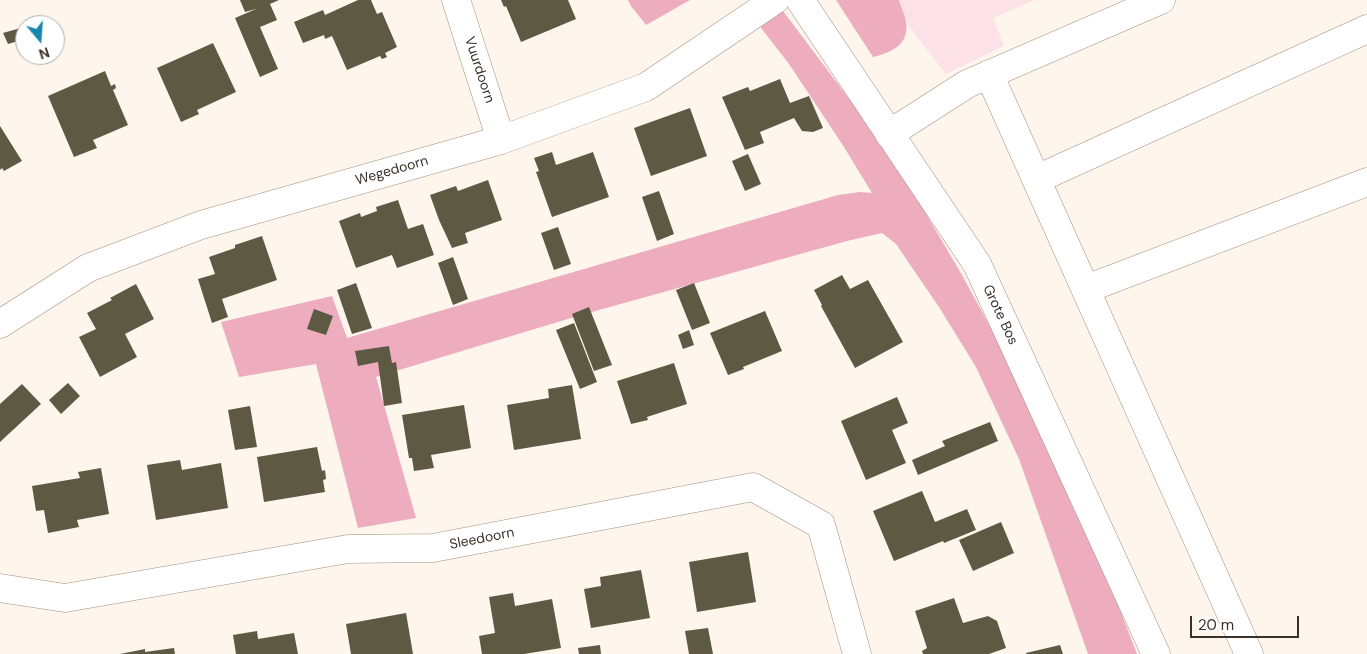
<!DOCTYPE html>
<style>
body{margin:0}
#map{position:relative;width:1367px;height:654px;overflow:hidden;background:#fef5ed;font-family:"DM Sans",sans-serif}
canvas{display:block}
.north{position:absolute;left:15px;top:15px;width:50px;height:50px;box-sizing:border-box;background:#fff;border:1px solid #b0ada9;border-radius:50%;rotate:162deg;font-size:14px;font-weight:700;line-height:20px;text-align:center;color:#393129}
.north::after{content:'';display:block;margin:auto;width:18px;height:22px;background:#1688ad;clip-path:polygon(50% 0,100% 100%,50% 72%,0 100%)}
.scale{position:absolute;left:1190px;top:616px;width:109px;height:22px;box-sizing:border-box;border:2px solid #393129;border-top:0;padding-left:6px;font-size:15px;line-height:18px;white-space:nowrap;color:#393129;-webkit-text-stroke:4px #fff;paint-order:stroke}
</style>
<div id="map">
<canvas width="1367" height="654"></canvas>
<div class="north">N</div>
<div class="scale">20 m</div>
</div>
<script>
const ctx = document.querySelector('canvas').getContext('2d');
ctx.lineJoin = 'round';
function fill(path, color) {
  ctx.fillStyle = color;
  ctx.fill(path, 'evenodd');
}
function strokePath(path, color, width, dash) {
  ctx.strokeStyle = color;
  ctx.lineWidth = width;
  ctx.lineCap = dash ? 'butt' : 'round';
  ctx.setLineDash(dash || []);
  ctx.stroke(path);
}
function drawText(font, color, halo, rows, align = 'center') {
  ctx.font = font + ' "DM Sans",sans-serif';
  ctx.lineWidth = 5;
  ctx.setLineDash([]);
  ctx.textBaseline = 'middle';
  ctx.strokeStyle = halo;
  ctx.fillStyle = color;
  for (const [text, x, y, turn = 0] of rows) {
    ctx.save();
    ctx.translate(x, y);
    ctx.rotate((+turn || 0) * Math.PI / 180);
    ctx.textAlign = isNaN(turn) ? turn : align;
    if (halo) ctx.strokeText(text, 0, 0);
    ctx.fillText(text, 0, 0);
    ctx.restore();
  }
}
fill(new Path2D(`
 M899 0H1035L993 18 1004 46 946 74 907 24Z`), '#fce1e7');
fill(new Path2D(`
 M628 0H690L646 25 631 6Z
 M836 0H899C901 7 905 15 906 22 910 45 890 53 873 57Z
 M777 3 874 132 919 202 962 275 1000 345 1108 579 1137 654H1088L1019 459 976 367 939 307 896 244 882 233 847 241 581 315 376 377 416 518 358 528 316 364 239 377 221 322 332 296 347 338 838 195 860 192 872 193 844 147 789 64 758 24Z`), '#edadbe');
fill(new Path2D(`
 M240 0H279L270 4 277 20 260 27 278 69 260 77 235 18 256 9 245 12Z
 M358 0H371L377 14 382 12 397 47 385 53 387 57 382 59 380 56 347 70 332 36 325 39 324 35 303 43 294 22 323 10 325 15Z
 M501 0H568L576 19 521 42 506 6 504 7Z
 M24 27 25 39 8 44 3 33Z
 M213 43 236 92 197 110 199 114 181 122 157 68Z
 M105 71 111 86 115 84 116 88 113 90 128 125 93 140 97 148 74 157 48 96Z
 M780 79 790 103 809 96 823 128 813 132 802 131 794 118 760 132 764 143 745 150 722 97 748 87 750 91Z
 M690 108 707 156 651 176 634 128Z
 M0 126 22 161 4 171 2 168 0 170Z
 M552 152 556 165 593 152 609 197 552 217 536 172 539 171 534 158Z
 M748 154 761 184 745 191 732 161Z
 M488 180 502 220 465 233 468 243 452 248 439 220 430 195 456 186 458 191Z
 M659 191 674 234 657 241 642 197Z
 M398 200 408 229 423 224 434 255 397 268 392 255 356 268 339 221 360 213 361 217 377 211 376 207Z
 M558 227 571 264 554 270 541 233Z
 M262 236 277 280 222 299 228 317 212 323 198 279 215 274 209 257 235 248V245Z
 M453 257 468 299 453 305 438 263Z
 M842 275 850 289 868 280 903 342 855 368 821 306 822 305 814 290Z
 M356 283 372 328 352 334 337 290Z
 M694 283 710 323 692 330 676 290Z
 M136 284 154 319 125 334 137 357 100 377 79 337 96 329 87 313 112 300 110 298Z
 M589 307 612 365 594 371 572 314Z
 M314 309 333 316 326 335 307 329Z
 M765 311 782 351 743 367 744 369 728 375 710 333Z
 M574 323 597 382 580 389 556 330Z
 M689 330 694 345 683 349 678 335Z
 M389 346 392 363 396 362 402 403 384 406 378 362 358 366 355 351Z
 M674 363 687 404 647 417 648 420 631 424 617 381Z
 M68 383 80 396 61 414 49 400Z
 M22 384 41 404 0 442V404Z
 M572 385 581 439 514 450 507 405 549 398 548 389Z
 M897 397 908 423 892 430 906 463 866 480 841 421Z
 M464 405 471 448 431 455 434 468 414 471 412 458H409L402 415Z
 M250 406 257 447 235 450 228 410Z
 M990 422 998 441 918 475 912 460 945 446 942 441Z
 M317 447 322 471 325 470 326 479 323 480 325 492 264 502 257 457Z
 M180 460 182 470 221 463 228 508 156 520 147 465Z
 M101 468 109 514 77 520 79 527 48 533 44 510 36 511 32 486 80 478 78 472Z
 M922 491 935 522 967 509 976 530 944 543 943 541 894 561 873 511Z
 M1001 522 1014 553 973 571 959 540Z
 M748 552 756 602 697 612 689 562Z
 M641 570 650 618 591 628 584 589 601 586 600 577Z
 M513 593 515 606 552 599 561 648 524 654H482L479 636 495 633 489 597Z
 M954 598 963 623 988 616 997 621 1006 648 989 654H923L922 651 927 648 915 611Z
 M406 613 413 654H351L346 624Z
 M708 628 713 654H689L685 631Z
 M257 631 258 639 294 633 298 654H236L233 635Z
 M600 645 601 654H579L578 648Z
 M1060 645 1063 654H1026V653Z
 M174 648 175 654H120L145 649V652Z`), '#5d5942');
const minor = new Path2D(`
 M456 0 501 140
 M800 0 977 264 1156 654
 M989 74 1249 654
 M889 134 967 84 1161 0
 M1037 179 1367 29
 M1086 289 1367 182
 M0 324 88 268 201 225 501 140 646 87 775 0
 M0 588 65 598 348 549 433 548 753 487 821 525 857 654`);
strokePath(minor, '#a4917e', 29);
strokePath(minor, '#fff', 28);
drawText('14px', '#393129', '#fff', [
 ["Vuurdoorn",479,70,72],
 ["Wegedoorn",392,171,-16],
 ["Grote Bos",1000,315,65],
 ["Sleedoorn",482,539,-11]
]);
</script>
